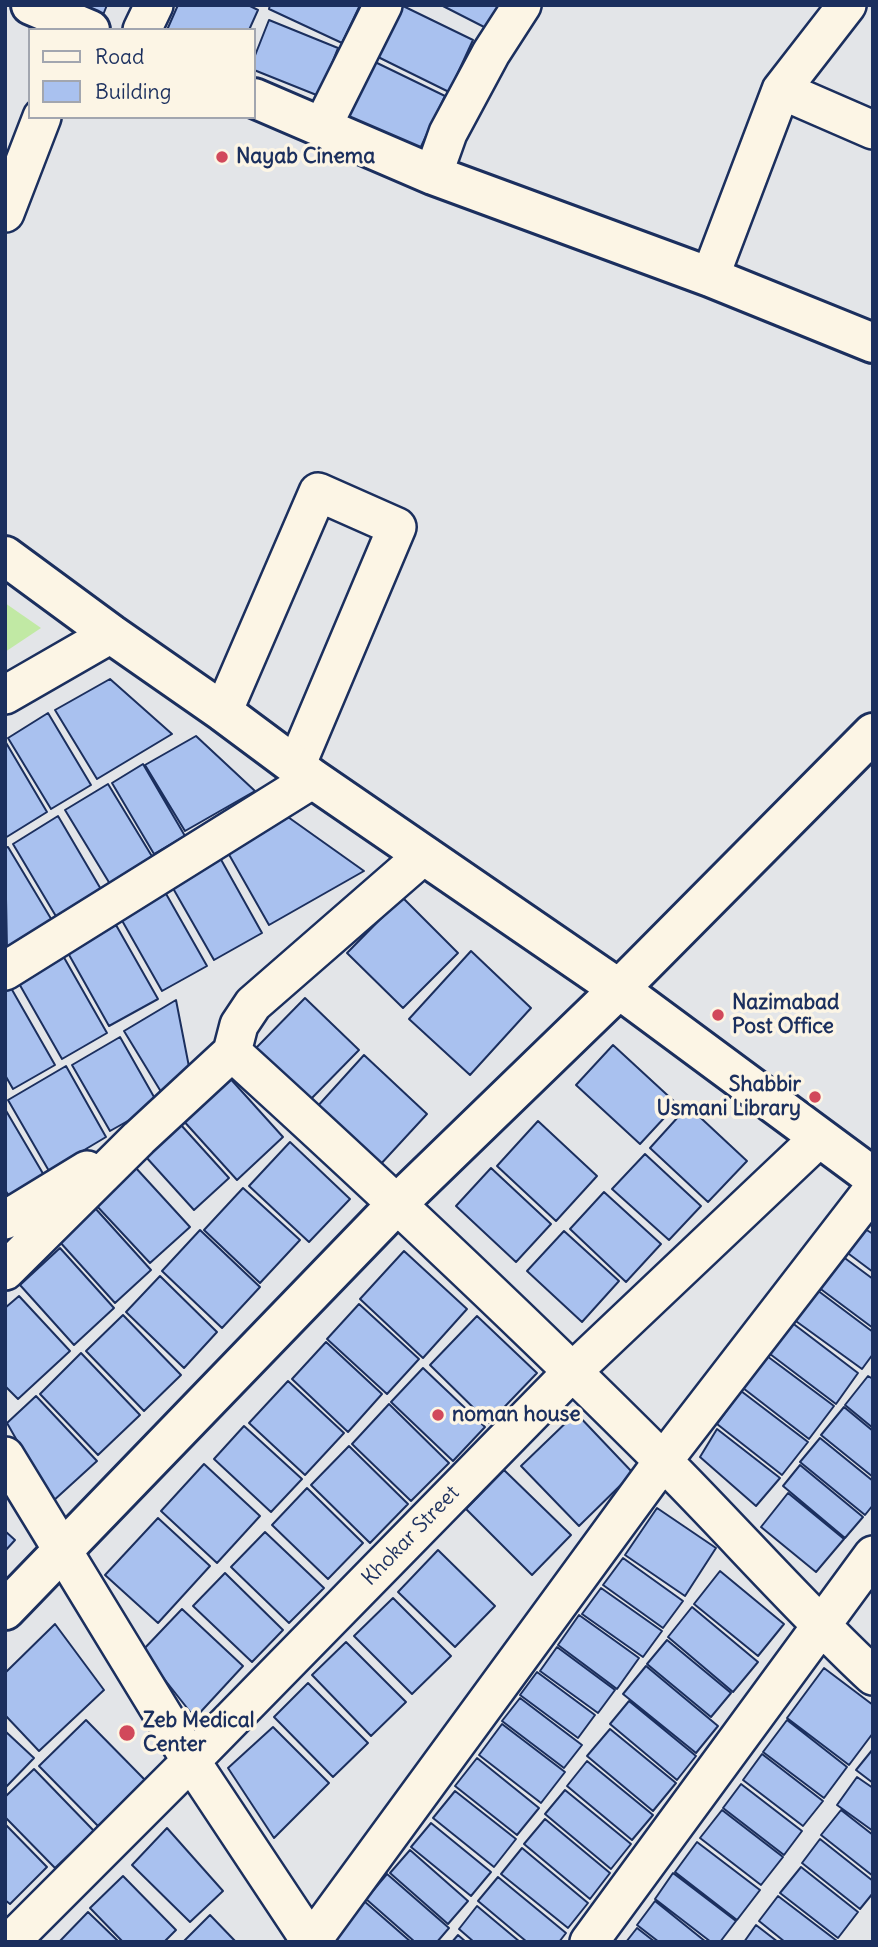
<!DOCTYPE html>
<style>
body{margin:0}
#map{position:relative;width:878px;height:1947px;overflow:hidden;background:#e3e5e8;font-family:Delius,sans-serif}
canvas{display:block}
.frame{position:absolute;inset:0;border:7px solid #1b2f5e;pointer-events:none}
.legend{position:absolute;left:28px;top:28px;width:228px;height:91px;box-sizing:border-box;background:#fcf5e5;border:2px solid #a2a6af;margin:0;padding:9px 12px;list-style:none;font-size:21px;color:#1b2f5e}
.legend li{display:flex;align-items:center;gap:14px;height:35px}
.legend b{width:35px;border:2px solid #a2a6af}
</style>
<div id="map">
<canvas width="878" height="1947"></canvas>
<div class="frame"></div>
<ul class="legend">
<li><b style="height:9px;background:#fcf5e5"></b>Road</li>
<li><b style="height:19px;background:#a9c1ef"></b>Building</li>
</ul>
</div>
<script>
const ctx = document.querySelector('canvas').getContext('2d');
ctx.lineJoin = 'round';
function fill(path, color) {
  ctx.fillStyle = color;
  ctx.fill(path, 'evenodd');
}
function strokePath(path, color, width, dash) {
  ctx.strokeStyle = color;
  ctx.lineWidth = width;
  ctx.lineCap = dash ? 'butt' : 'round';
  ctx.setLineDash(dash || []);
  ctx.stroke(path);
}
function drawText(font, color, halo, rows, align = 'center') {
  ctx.font = font + ' Delius,sans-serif';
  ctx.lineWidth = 7;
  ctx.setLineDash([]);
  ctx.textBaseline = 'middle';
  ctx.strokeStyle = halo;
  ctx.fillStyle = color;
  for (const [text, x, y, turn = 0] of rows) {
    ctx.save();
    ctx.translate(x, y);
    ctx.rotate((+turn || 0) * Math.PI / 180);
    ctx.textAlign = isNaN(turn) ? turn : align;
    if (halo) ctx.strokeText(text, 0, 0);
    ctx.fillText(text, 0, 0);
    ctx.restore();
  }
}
fill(new Path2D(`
 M5 603 41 628 5 652Z`), '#c1e9a4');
const building = new Path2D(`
 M69 5H107L101 20Z
 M178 5H248L258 10 249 30H167Z
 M270 5H360L342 43 269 9Z
 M401 5 473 40 449 92 376 56Z
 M441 5H502L490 30Z
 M269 20 338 48 319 96 254 70V58Z
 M373 61 445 96 417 155 345 119Z
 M110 679 172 734 97 779 55 710Z
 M48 713 91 785 51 809 8 738Z
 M196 736 255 791 185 831 145 765Z
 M5 741 47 812 5 838Z
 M143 764 185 836 154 854 112 783Z
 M108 784 153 858 110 884 65 810Z
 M58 816 102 891 57 918 13 844Z
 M288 817 364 871 269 925 227 851Z
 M8 847 53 922 7 950 5 848Z
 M219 856 262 933 214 960 170 883Z
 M165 892 207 966 162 991 120 917Z
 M402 897 458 953 403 1008 347 953Z
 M116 925 158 999 109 1026 68 953Z
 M471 951 531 1008 470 1075 409 1019Z
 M62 954 107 1033 62 1059 17 980Z
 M11 988 55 1065 13 1089 5 1075V991Z
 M305 998 359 1050 309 1101 256 1048Z
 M176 1000 191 1077 163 1095 124 1031Z
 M120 1037 158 1104 110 1131 72 1065Z
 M613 1045 677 1104 640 1144 576 1085Z
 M364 1055 427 1114 379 1166 316 1108Z
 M66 1066 106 1137 49 1171 8 1100Z
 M227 1075 283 1137 237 1180 181 1118Z
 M688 1106 747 1161 708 1202 650 1148Z
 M5 1109 45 1177 10 1197 5 1190Z
 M538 1121 597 1176 556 1221 497 1166Z
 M181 1125 229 1178 194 1210 146 1157Z
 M290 1142 350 1199 309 1242 249 1186Z
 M645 1154 701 1206 669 1240 612 1189Z
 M135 1167 190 1227 150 1263 95 1204Z
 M491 1168 551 1224 516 1262 456 1206Z
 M243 1188 300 1240 260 1283 204 1230Z
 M604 1192 661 1244 626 1282 570 1229Z
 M95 1208 151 1270 115 1303 59 1241Z
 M862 1227 873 1234V1272L845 1251Z
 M200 1230 260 1287 222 1328 162 1271Z
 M564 1231 619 1281 582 1322 527 1271Z
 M60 1248 114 1308 74 1345 20 1285Z
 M404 1251 467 1309 423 1358 360 1299Z
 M842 1256 873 1279V1328L818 1287Z
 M160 1276 217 1332 184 1368 126 1312Z
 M817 1290 873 1332V1354L862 1369 793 1319Z
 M19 1296 70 1351 18 1399 5 1386V1308Z
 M359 1304 419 1359 387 1394 327 1339Z
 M123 1315 181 1375 144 1411 86 1351Z
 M477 1316 537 1373 489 1423 430 1365Z
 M791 1322 858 1373 836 1404 770 1354Z
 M326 1342 382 1394 348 1432 292 1379Z
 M81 1353 140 1415 98 1455 40 1394Z
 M767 1356 834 1406 809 1439 743 1388Z
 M423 1368 485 1427 453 1461 391 1402Z
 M868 1376 873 1379V1428L845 1405Z
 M288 1381 344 1433 305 1475 249 1423Z
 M741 1391 808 1442 782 1475 717 1424Z
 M36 1396 97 1461 52 1502 7 1423Z
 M389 1404 449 1463 411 1501 352 1444Z
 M844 1407 873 1431V1477L821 1435Z
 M576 1413 633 1473 579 1526 521 1466Z
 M244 1426 302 1479 271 1512 214 1459Z
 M717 1429 780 1478 756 1506 700 1457Z
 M820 1438 873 1481V1505L865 1515 800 1462Z
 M349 1446 408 1504 370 1543 311 1485Z
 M204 1464 260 1516 217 1563 161 1511Z
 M800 1465 863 1517 845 1538 783 1486Z
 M504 1470 571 1535 532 1575 466 1509Z
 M307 1488 363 1543 328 1579 272 1525Z
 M788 1493 844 1539 816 1572 761 1527Z
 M657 1508 716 1548 685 1596 625 1555Z
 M158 1518 210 1566 158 1623 105 1575Z
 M5 1531 15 1540 5 1551Z
 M265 1532 324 1588 289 1623 231 1567Z
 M438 1550 495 1606 455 1647 398 1592Z
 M623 1558 683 1601 663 1628 603 1585Z
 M720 1571 784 1624 758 1656 694 1604Z
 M225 1573 283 1630 252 1662 193 1606Z
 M601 1588 662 1631 643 1657 582 1614Z
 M393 1598 451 1656 412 1694 354 1636Z
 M692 1607 758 1662 733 1692 668 1637Z
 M182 1609 243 1666 195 1718 142 1651Z
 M579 1615 639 1658 617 1689 558 1645Z
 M55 1624 104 1690 39 1751 5 1715V1673Z
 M667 1640 731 1693 711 1717 647 1664Z
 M346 1642 406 1702 371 1736 312 1675Z
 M557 1647 615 1690 598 1713 540 1671Z
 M646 1666 718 1726 696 1753 623 1694Z
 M824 1668 873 1705V1733L849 1765 787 1718Z
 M537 1672 595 1715 578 1738 520 1695Z
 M308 1683 368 1743 333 1777 274 1717Z
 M520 1698 582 1745 564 1768 502 1721Z
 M629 1701 696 1756 677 1780 610 1724Z
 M86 1720 145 1780 98 1826 39 1766Z
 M787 1720 847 1767 824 1798 763 1752Z
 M502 1724 565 1772 541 1803 479 1755Z
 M273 1727 329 1783 274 1838 228 1768Z
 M610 1729 676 1783 653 1811 587 1756Z
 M5 1731 34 1758 5 1788Z
 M873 1749V1783L856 1770Z
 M762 1754 823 1801 803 1826 743 1780Z
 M477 1758 539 1808 517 1835 455 1786Z
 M587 1761 653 1815 632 1840 567 1786Z
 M34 1769 94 1831 55 1868 5 1817V1797Z
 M857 1777 873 1788V1831L837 1805Z
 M741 1784 802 1831 784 1855 723 1808Z
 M565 1790 631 1844 611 1869 545 1814Z
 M455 1791 516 1839 494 1867 433 1818Z
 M722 1810 783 1857 761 1885 700 1838Z
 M841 1810 873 1835V1876L821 1835Z
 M545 1819 610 1873 590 1899 524 1844Z
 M431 1823 491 1872 471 1896 411 1847Z
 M5 1824 47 1867 10 1904 5 1900Z
 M167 1828 223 1891 190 1922 132 1865Z
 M820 1839 873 1881V1893L860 1909 802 1863Z
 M697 1842 760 1890 737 1920 675 1872Z
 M522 1848 588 1903 568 1928 501 1874Z
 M410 1850 468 1901 448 1924 390 1873Z
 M801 1867 858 1912 838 1938 780 1893Z
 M673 1873 736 1921 720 1942H711L655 1899Z
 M387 1874 449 1928 437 1942H415L366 1899Z
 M123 1876 176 1930 164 1942H123L90 1908Z
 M498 1877 566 1933 559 1942H527L478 1901Z
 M778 1896 837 1941 836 1942H785L759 1921Z
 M364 1901 411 1942H335L331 1939Z
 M655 1901 706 1942H659L637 1925Z
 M477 1906 520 1942H474L459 1929Z
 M88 1912 119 1942H59Z
 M210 1915 236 1942H183Z
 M756 1925 778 1942H744Z
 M637 1928 655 1942H626Z
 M458 1935 466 1942H452Z`);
fill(building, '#a9c1ef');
strokePath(building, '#1b2f5e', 2);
const street = new Path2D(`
 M142 30 154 5
 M781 90 873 130
 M322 127 383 5
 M433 175 448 133 491 53 522 5
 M5 213 42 117
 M710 277 781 90 847 5
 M5 695 111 634
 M223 712 318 492 397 527 296 766
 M5 971 313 779
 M232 1052 239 1025 253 1004 424 855
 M5 1220 87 1170
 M5 1271 139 1138 232 1052C378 1185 522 1320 662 1460 733 1531 799 1607 873 1676
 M5 1456 191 1761 311 1942
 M10 1942 191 1761 572 1372 819 1138
 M311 1942 663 1461 873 1189
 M589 1942 873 1555`);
const secondary = new Path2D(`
 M31 5 90 30
 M254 98 433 175 710 277 873 343
 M5 556 111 634 223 712 313 779 619 989 873 1177
 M5 1610 398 1203 619 989 873 733`);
strokePath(street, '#1b2f5e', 42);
strokePath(secondary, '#1b2f5e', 44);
strokePath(street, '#fcf5e5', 37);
strokePath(secondary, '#fcf5e5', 38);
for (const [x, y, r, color] of [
 [222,157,7,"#d1495b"],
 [718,1015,7,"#d1495b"],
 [815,1097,7,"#d1495b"],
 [438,1415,7,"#d1495b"],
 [127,1733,9,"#d1495b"]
]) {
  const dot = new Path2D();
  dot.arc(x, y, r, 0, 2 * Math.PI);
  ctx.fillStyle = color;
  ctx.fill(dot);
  strokePath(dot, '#fcf5e5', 2.5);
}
drawText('bold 21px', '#1b2f5e', '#fcf5e5', [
 ["Nayab Cinema",236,157],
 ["Nazimabad",732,1003],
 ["Post Office",732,1027],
 ["Shabbir",801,1085,"right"],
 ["Usmani Library",801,1109,"right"],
 ["noman house",452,1415],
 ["Zeb Medical",143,1721],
 ["Center",143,1745]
], 'left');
drawText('21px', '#1b2f5e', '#fcf5e5', [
 ["Khokar Street",411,1536,-46]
]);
</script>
